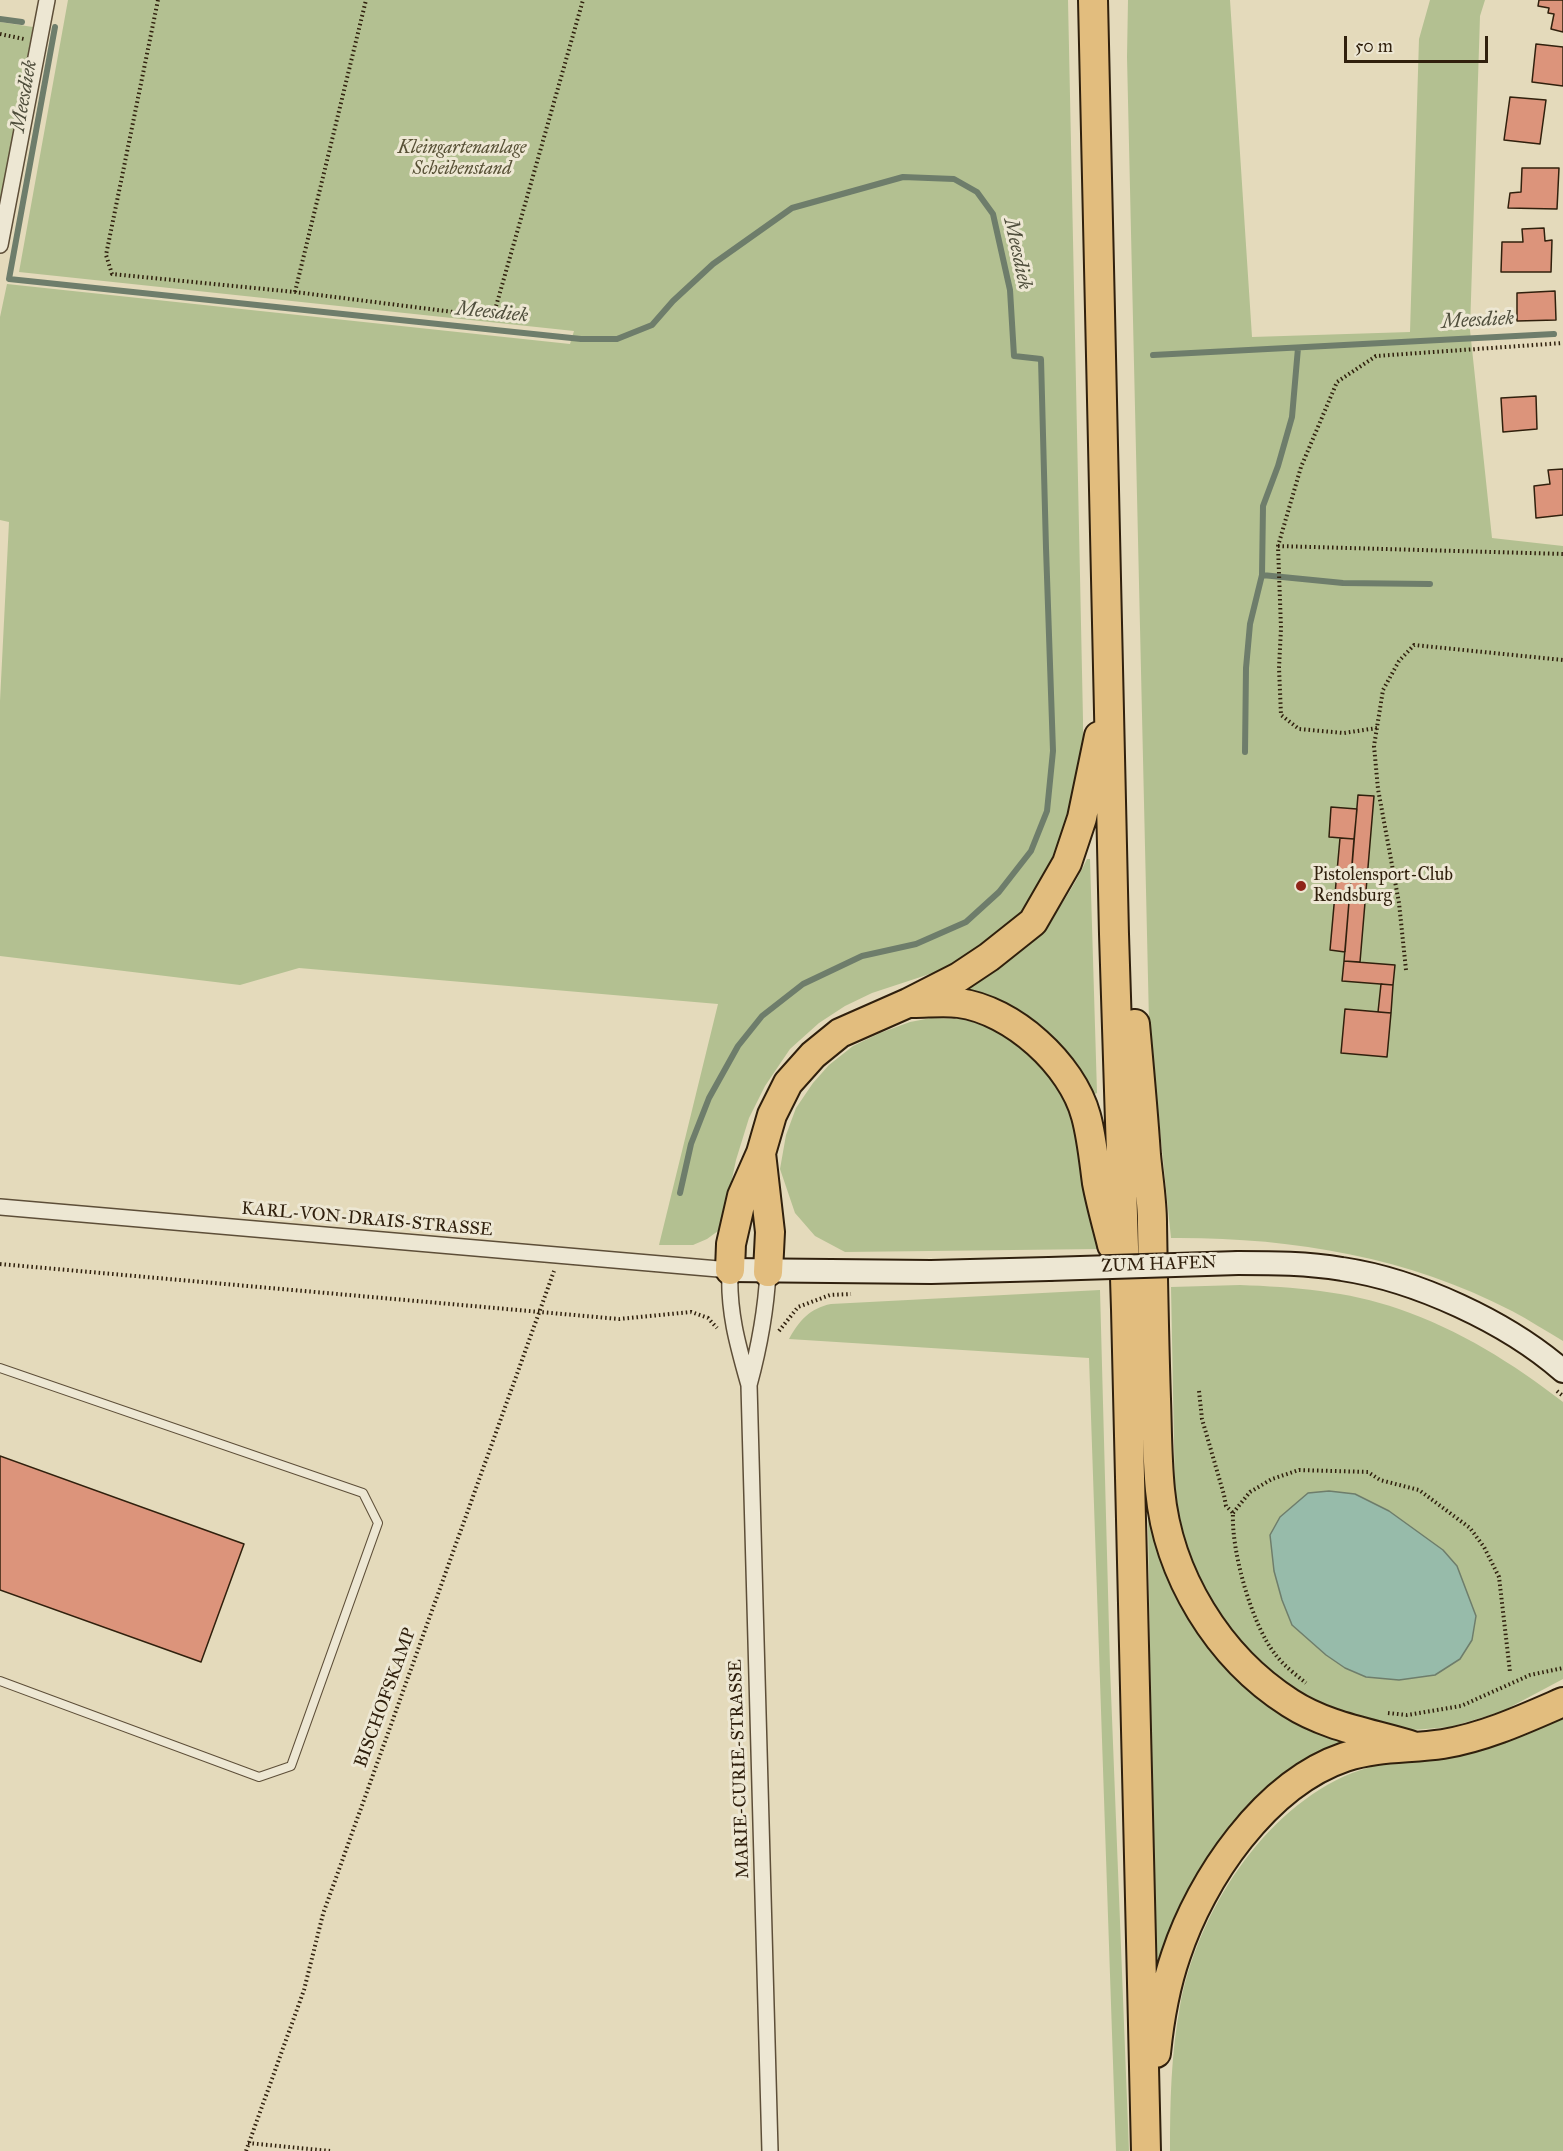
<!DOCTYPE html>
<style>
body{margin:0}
#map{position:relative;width:1563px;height:2151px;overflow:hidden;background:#e4dabb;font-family:"IM FELL Great Primer",serif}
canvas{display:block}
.scale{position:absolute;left:1344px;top:36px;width:144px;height:27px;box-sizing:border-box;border:3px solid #30200d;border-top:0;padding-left:8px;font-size:18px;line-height:21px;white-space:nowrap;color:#30200d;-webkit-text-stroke:4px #ede7d3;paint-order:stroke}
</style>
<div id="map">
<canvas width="1563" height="2151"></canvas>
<div class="scale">50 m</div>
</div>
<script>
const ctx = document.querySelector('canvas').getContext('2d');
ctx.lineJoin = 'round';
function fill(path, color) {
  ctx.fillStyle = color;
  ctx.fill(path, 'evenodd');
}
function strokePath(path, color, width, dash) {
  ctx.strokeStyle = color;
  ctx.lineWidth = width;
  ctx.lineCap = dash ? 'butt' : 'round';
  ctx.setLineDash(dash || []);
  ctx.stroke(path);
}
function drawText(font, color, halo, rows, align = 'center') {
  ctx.font = font + ' "IM FELL Great Primer",serif';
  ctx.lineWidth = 6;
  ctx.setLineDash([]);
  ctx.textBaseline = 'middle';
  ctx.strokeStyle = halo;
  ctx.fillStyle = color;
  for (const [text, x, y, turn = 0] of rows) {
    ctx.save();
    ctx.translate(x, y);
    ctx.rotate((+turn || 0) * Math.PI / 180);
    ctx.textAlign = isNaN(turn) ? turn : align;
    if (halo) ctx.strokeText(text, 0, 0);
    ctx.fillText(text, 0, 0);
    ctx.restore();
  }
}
fill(new Path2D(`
 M68 0H1068L1083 720V764L1072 826 1026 909 1010 924 954 966 872 993 845 1006 819 1023 790 1049 765 1086 749 1118 736 1160 724 1216 718 1231 707 1239 693 1245H659L718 1004 299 968 240 985 0 956V701L9 522 0 520V317L7 284 570 344 574 331 19 272Z
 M1128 0H1230L1252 337 1410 332 1419 39 1430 0H1485L1480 16 1470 330 1492 538 1563 546V1341C1546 1331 1529 1320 1512 1311 1407 1256 1288 1237 1171 1238L1149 1022 1127 57Z
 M0 22 33 27 0 206Z
 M1087 859H1090L1097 1093 1093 1095 953 995C969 985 986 976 1001 966 1040 940 1067 901 1087 859Z
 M931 1018 962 1019 986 1026 1009 1037 1033 1054 1073 1108 1092 1189 1098 1249 845 1252 815 1236 795 1213 780 1169 786 1135 796 1108 813 1083 829 1065 853 1046 880 1033 910 1022Z
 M1240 1285C1293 1287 1348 1291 1399 1309 1458 1329 1514 1364 1563 1402V1679L1501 1712 1450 1727 1413 1730 1375 1727 1344 1720 1280 1684 1230 1630 1211 1603 1196 1571 1184 1536 1175 1496 1171 1287ZM1309 1493 1345 1668 1326 1655 1292 1625 1282 1600 1274 1571 1280 1517Z
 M1100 1290 1110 1667 1129 2151H1116L1089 1358 789 1339C799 1321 810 1308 831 1304Z
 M1147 1462 1162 1543 1284 1715 1312 1732 1350 1744 1291 1777 1155 1977Z
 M1563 1719V2151H1170C1170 2102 1171 2054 1180 2006 1197 1913 1263 1809 1352 1773 1385 1760 1421 1759 1455 1753 1493 1746 1527 1733 1563 1719Z`), '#b3c091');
const water = new Path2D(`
 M1329 1491 1355 1494 1389 1511 1443 1550 1457 1566 1476 1616 1472 1640 1460 1659 1435 1675 1399 1680 1366 1677 1345 1668 1326 1655 1292 1625 1282 1600 1274 1571 1270 1535 1280 1517 1308 1493Z`);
fill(water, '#97bbaa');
strokePath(water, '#6e7d6b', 1.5);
strokePath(new Path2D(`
 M0 19 22 22
 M55 27 9 279 581 339H617L652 325 673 301 713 264 792 208 903 177 954 179 977 192 993 214 1010 290 1014 356 1041 359 1046 548 1053 751 1047 811 1031 851 999 892 966 922 916 944 862 956 803 984 762 1016 738 1046 709 1098 691 1144 680 1193
 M1298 348 1292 417 1278 466 1263 506 1262 575 1343 583 1430 584
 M1153 355 1554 334
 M1245 752 1246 668 1250 624 1262 575`), '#6e7d6b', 6);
const building = new Path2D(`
 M1539 0H1563V32L1551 29 1554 14 1548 13 1549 8 1538 6Z
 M1536 44 1563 47V86L1532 82Z
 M1510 97 1546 100 1540 144 1504 140Z
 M1522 168H1559L1557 209 1508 208 1510 193 1521 192Z
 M1544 228 1545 241 1552 240 1551 272H1501L1502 242H1523L1522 229Z
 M1555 291 1556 320 1517 321V293Z
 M1536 396 1537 429 1503 432 1501 398Z
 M1563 469V515L1536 518 1534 486 1550 484 1548 470Z
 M1358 795 1374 796 1360 962 1344 961Z
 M1331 807 1357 809 1354 839 1329 837Z
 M1340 838 1354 839 1345 952 1330 950Z
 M1344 961 1395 965 1393 985 1342 981Z
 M1381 984 1393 985 1391 1013 1378 1012Z
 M1345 1009 1391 1013 1387 1057 1341 1053Z
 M0 1456 244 1544 201 1662 0 1590Z`);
fill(building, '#dc947b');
strokePath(building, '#30200d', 1.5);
const lane = new Path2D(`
 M0 1368 363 1493 378 1523 291 1766 259 1777 0 1681`);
const street = new Path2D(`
 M0 245 47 0
 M0 1207 730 1270C728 1312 738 1346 749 1385L770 2151
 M749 1385C759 1348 766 1310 768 1272`);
const secondary = new Path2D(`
 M1238 1263C1273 1263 1307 1263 1342 1269 1416 1280 1507 1322 1563 1371
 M730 1270 931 1272 1049 1269`);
const highway = new Path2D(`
 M1093 0 1114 934 1126 1309 1146 2151
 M913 1003C928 1003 944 1001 959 1003 1012 1010 1072 1064 1086 1116 1092 1138 1094 1161 1097 1183 1101 1204 1107 1225 1112 1245
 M1135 1024C1139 1068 1143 1111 1146 1155 1148 1177 1152 1200 1152 1223 1153 1281 1154 1340 1156 1399 1157 1429 1157 1460 1160 1490 1168 1575 1218 1657 1290 1703 1327 1727 1371 1733 1413 1746
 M761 1153 770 1232 768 1272
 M730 1270 731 1244 742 1196 761 1153 772 1115 788 1083 813 1055 840 1033 908 1003 959 977 989 957 1033 922 1067 863 1082 818 1099 736
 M1156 2053C1159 2023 1166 1984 1176 1955 1201 1879 1265 1784 1345 1757 1378 1746 1409 1749 1443 1744 1485 1737 1524 1719 1563 1702`);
strokePath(lane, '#5d4e38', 10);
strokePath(street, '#5d4e38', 18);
strokePath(secondary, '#30200d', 26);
strokePath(highway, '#30200d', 32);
strokePath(new Path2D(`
 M158 0 106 255 112 274 295 292 493 317 583 0
 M0 34 24 39
 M295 292 366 0
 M1278 546 1563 554
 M1377 728 1344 733 1299 729 1281 715 1279 668 1281 628 1278 546 1301 467 1337 382 1376 356 1563 343
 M1406 970 1399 903 1378 789 1374 746 1383 690 1399 661 1414 645 1563 660
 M0 1264 619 1319 691 1312 708 1318 717 1328
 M779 1331 798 1307 830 1295 851 1294
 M1199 1391 1202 1419 1224 1495 1226 1506 1233 1513C1231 1551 1252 1625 1275 1654 1283 1665 1296 1675 1306 1683
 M1557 1391 1563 1396
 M1233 1513 1250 1492 1272 1479 1299 1470 1368 1472 1380 1480 1419 1490 1470 1528 1484 1547 1499 1577 1510 1672
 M1388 1713 1407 1715 1461 1706 1530 1675 1563 1668
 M248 2143 330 2151
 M246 2151 304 1990 323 1914 554 1271`), '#30200d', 4, [1.5, 3]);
strokePath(lane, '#ede7d3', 8);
strokePath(street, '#ede7d3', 15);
strokePath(secondary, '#ede7d3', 22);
strokePath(highway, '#e2bd7e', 28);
const secondaryBridge = new Path2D(`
 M1049 1269 1238 1263`);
strokePath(secondaryBridge, '#30200d', 26, []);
strokePath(secondaryBridge, '#ede7d3', 22);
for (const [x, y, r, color] of [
 [1301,886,6,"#8f2418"]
]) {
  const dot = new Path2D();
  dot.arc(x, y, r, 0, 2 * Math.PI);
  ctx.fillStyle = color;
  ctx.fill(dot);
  strokePath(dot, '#ede7d3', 2);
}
drawText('italic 18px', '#575035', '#ede7d3', [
 ["Kleingartenanlage",462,149],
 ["Scheibenstand",462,170]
]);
drawText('18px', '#30200d', '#ede7d3', [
 ["Pistolensport-Club",1313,876],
 ["Rendsburg",1313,897]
], 'left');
drawText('18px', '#30200d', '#ede7d3', [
 ["KARL-VON-DRAIS-STRASSE",367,1220,5],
 ["ZUM HAFEN",1159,1265,-2],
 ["BISCHOFSKAMP",386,1698,-70],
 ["MARIE-CURIE-STRASSE",740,1769,-92]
]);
drawText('italic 20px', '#4f4e3c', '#ede7d3', [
 ["Meesdiek",25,96,-80],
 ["Meesdiek",1017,254,78],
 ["Meesdiek",492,313,6],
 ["Meesdiek",1478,321,-3]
]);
</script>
